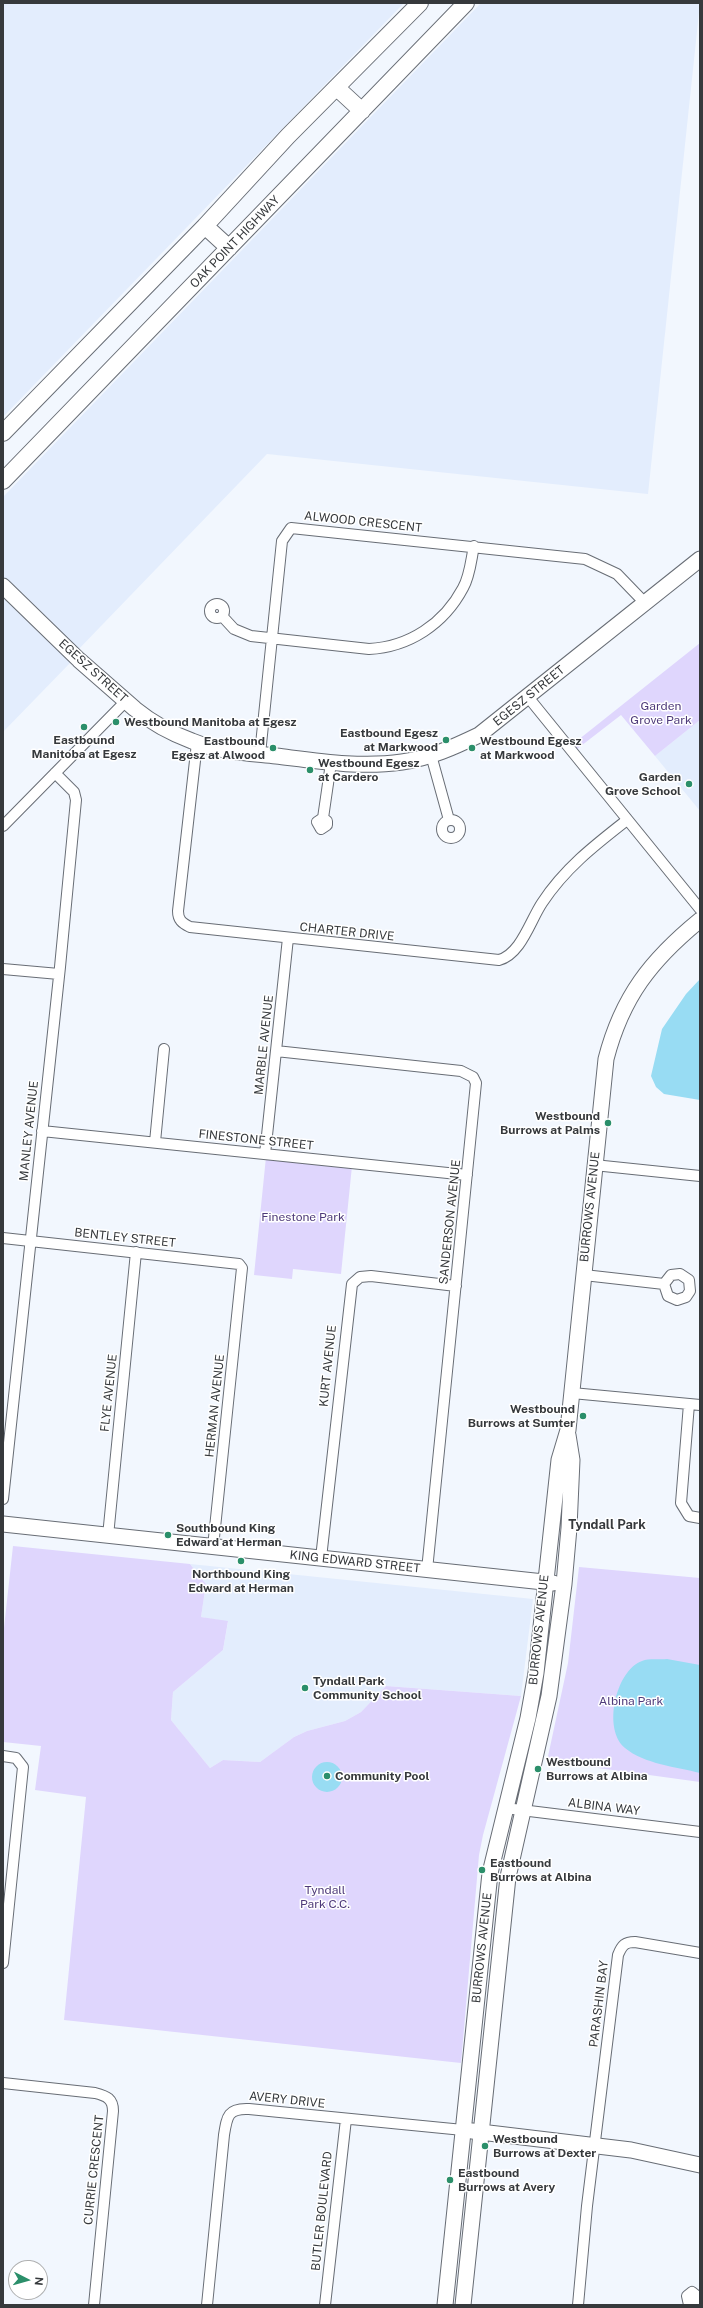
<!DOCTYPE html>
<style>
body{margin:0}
#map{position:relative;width:703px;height:2308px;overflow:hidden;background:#f2f7fe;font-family:"Public Sans",sans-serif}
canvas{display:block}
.frame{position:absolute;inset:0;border:4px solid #36393c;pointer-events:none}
.north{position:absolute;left:8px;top:2260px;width:40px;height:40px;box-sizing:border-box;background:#fff;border:1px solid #afb0b1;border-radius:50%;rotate:96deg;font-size:11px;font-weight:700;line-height:16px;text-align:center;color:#36393c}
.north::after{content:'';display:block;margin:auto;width:14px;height:18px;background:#2b8f6a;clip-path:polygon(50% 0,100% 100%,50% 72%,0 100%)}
</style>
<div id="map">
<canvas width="703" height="2308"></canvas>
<div class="frame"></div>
<div class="north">N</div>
</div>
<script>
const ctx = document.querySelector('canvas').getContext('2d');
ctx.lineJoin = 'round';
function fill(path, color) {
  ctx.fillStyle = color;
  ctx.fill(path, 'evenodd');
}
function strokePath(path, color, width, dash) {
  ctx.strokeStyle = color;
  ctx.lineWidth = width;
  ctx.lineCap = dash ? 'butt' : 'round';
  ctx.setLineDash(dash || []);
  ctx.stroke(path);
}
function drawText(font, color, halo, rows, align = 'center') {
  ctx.font = font + ' "Public Sans",sans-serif';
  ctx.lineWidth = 3;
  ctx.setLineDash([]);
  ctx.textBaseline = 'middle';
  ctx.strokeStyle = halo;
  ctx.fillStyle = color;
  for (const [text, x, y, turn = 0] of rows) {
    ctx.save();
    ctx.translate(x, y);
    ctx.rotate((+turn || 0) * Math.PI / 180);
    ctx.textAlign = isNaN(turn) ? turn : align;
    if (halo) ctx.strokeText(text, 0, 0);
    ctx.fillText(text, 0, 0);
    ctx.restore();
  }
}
fill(new Path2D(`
 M3 3H404L3 417Z
 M481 3H700L648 494 267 454 75 653 3 583V497Z
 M3 596 71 662 3 732Z
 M700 720V811L655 756Z
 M190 1564 533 1599 521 1696 386 1686 361 1712 345 1721 307 1731 294 1737 260 1762 223 1760 210 1768 171 1720 173 1692 223 1650 228 1622 201 1617 206 1584Z`), '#e3edfd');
fill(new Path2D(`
 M700 643V720L655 756 621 715 577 749 573 744Z
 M266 1157 352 1166 341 1274 293 1269 292 1279 254 1275Z
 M13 1546 190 1564 206 1584 201 1617 228 1621 223 1650 173 1692 171 1720 210 1768 223 1760 260 1762 294 1737 307 1731 345 1721 361 1712 386 1686 521 1696 483 1835 479 1855 461 2063 64 2020 86 1797 35 1790 41 1746 3 1742V1637Z
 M579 1567 700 1578V1782L547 1761 568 1663Z`), '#dfd6fd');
fill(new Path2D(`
 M700 979V1100L664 1094 656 1087 651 1076 662 1029 686 994Z
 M667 1659 700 1665V1773C677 1767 644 1764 625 1748 602 1729 616 1670 642 1661 649 1658 660 1660 667 1659Z
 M312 1777a15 15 0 1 1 30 0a15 15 0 1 1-30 0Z`), '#98dcf3');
const street = new Path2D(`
 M210 611a7 7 0 1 1 14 0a7 7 0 1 1-14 0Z
 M222 616 234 629 251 636 369 649C409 647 444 624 463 588 470 576 471 560 474 546
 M528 697 700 909
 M197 743 178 911C178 920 182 923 190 927L499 960C521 954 530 921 542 903 565 868 595 845 627 820
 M260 754 282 541 291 528 585 559 617 574 645 603
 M431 755 449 820
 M323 818 327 821V825L321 829 317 822 323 818 331 763
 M442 829a9 9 0 1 1 18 0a9 9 0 1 1-18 0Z
 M3 826 126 701
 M3 969 59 974
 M276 1051 461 1071 473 1077 476 1083 427 1570
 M42 1131 467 1175
 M155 1142 164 1049
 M265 1154 288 938
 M594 1165 700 1176
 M3 1238 239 1264 242 1268 213 1547
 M584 1275 664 1284 671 1275 680 1274 689 1280 690 1291 686 1297 677 1300 668 1296 664 1284
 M572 1393 700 1405
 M689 1404 681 1503 689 1516 700 1518
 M3 1499 60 967 76 800 74 792 55 773
 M108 1536 136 1252
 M321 1558 352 1284 360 1277 371 1276 456 1286
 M3 1756 16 1758 23 1767 3 1963
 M505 1808 700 1832
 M3 2083 95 2093C107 2096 113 2099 113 2111L94 2305
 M207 2305 224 2135C227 2116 228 2108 249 2109L463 2130
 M325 2305 346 2119
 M578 2305 587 2206 618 1955C622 1945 625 1942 635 1942L700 1953
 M689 2305 687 2296 692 2292 697 2296 695 2305`);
const secondary = new Path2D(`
 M3 586 79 660 135 709C151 722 173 734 192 741 219 752 248 753 276 756 317 761 360 768 402 762 430 758 454 747 479 735L700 559
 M3 1524 553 1583
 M472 2131 631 2150 700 2165
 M445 2305 490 1873 528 1718 536 1673 559 1460 568 1430 606 1059C622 997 651 960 700 920
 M463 2305 508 1877 549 1696 564 1584 569 1528 572 1460 568 1435`);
const primary = new Path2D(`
 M337 88 362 111
 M205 226 229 248
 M3 433 205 226 288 136 420 3
 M3 481 466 3`);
strokePath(street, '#686d75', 12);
strokePath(secondary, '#686d75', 17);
strokePath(primary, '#686d75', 18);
strokePath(street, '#fff', 10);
strokePath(secondary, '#fff', 15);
strokePath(primary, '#fff', 16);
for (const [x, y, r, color] of [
 [116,722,4,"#2b8f6a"],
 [84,727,4,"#2b8f6a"],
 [446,740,4,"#2b8f6a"],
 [273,748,4,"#2b8f6a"],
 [472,748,4,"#2b8f6a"],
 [310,770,4,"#2b8f6a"],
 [689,784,4,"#2b8f6a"],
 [608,1123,4,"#2b8f6a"],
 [583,1416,4,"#2b8f6a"],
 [168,1535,4,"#2b8f6a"],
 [241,1561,4,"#2b8f6a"],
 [305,1688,4,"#2b8f6a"],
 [538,1769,4,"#2b8f6a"],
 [327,1776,4,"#2b8f6a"],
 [482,1870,4,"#2b8f6a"],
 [485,2146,4,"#2b8f6a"],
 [450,2180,4,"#2b8f6a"]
]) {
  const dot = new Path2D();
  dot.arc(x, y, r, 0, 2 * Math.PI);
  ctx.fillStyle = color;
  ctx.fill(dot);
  strokePath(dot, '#fff', 1.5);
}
drawText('12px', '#36393c', '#fff', [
 ["OAK POINT HIGHWAY",235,242,-46],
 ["ALWOOD CRESCENT",363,522,6],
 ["EGESZ STREET",93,671,42],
 ["EGESZ STREET",529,696,-39],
 ["CHARTER DRIVE",347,932,6],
 ["MARBLE AVENUE",264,1045,-84],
 ["MANLEY AVENUE",29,1131,-84],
 ["FINESTONE STREET",256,1140,6],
 ["BURROWS AVENUE",590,1207,-84],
 ["SANDERSON AVENUE",450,1222,-84],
 ["BENTLEY STREET",125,1238,6],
 ["KURT AVENUE",328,1366,-84],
 ["FLYE AVENUE",109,1393,-84],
 ["HERMAN AVENUE",215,1406,-84],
 ["KING EDWARD STREET",355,1562,6],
 ["BURROWS AVENUE",539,1630,-84],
 ["ALBINA WAY",604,1807,7],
 ["BURROWS AVENUE",482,1948,-84],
 ["PARASHIN BAY",599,2004,-83],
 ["AVERY DRIVE",287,2100,6],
 ["CURRIE CRESCENT",94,2170,-84],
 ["BUTLER BOULEVARD",322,2211,-84]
]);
drawText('12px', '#4e3a7a', '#fff', [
 ["Garden",661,706],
 ["Grove Park",661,720],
 ["Finestone Park",303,1217],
 ["Albina Park",631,1701],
 ["Tyndall",325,1890],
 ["Park C.C.",325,1904]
]);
drawText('bold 12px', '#36393c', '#fff', [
 ["Westbound Manitoba at Egesz",124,722],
 ["Eastbound Egesz",438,733,"right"],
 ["at Markwood",438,747,"right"],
 ["Eastbound",84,740,"center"],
 ["Manitoba at Egesz",84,754,"center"],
 ["Eastbound",265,741,"right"],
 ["Egesz at Alwood",265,755,"right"],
 ["Westbound Egesz",480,741],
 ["at Markwood",480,755],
 ["Westbound Egesz",318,763],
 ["at Cardero",318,777],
 ["Garden",681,777,"right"],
 ["Grove School",681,791,"right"],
 ["Westbound",600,1116,"right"],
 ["Burrows at Palms",600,1130,"right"],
 ["Westbound",575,1409,"right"],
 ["Burrows at Sumter",575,1423,"right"],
 ["Southbound King",176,1528],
 ["Edward at Herman",176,1542],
 ["Northbound King",241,1574,"center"],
 ["Edward at Herman",241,1588,"center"],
 ["Tyndall Park",313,1681],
 ["Community School",313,1695],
 ["Westbound",546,1762],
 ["Burrows at Albina",546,1776],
 ["Community Pool",335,1776],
 ["Eastbound",490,1863],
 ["Burrows at Albina",490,1877],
 ["Westbound",493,2139],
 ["Burrows at Dexter",493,2153],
 ["Eastbound",458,2173],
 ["Burrows at Avery",458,2187]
], 'left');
drawText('bold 13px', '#36393c', '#fff', [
 ["Tyndall Park",607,1525]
]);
</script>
